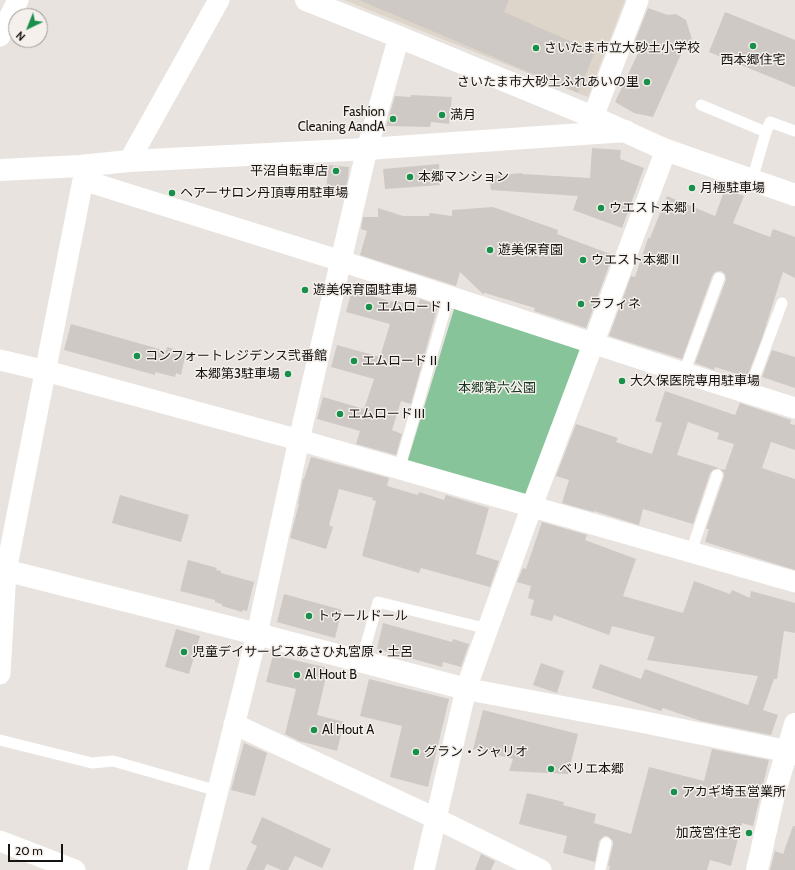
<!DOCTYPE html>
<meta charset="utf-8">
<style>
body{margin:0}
#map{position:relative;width:795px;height:870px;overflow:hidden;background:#e8e3de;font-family:Cabin,sans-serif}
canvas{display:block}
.north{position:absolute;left:8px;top:8px;width:40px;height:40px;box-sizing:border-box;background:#f5f0eb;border:1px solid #9c9895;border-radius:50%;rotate:223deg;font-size:11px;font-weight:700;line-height:16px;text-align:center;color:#161413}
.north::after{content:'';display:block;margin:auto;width:14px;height:18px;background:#18904b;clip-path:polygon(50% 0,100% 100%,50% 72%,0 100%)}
.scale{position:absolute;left:8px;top:844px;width:55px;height:18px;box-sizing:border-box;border:2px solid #161413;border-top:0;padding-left:5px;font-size:12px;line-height:14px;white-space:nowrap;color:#161413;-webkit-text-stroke:3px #f5f0eb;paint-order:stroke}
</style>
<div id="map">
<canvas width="795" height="870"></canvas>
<div class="north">N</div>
<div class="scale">20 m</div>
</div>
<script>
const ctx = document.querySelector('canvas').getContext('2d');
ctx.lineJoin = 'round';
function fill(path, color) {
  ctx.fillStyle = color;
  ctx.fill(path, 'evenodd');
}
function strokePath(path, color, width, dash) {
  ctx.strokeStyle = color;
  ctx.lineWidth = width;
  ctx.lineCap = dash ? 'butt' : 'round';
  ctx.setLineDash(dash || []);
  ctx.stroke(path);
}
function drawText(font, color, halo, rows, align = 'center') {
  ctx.font = font + ' Cabin,"Noto Sans JP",sans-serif';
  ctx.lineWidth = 3;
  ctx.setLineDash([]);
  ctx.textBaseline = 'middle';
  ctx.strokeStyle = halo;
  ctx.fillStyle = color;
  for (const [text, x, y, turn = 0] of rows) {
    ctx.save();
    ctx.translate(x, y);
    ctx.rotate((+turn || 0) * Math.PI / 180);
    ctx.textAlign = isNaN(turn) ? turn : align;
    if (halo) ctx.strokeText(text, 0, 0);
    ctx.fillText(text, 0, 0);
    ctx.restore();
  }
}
fill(new Path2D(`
 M344 0H625L588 97Z`), '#ded5ca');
fill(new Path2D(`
 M455 306 583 347 525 496 407 463Z`), '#87c49a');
fill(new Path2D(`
 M359 0H509L504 12 595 52 578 93Z
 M648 8 668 15 676 14 686 20 694 46 686 43 653 117 634 113 615 102 640 49 633 46Z
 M725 12 795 40V87L709 52Z
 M411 95 452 97 449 124 431 122 430 127 386 126 395 96 411 97Z
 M592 148 621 150 620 159 644 168 622 228 573 210 578 196 491 190 489 176 522 173V174L590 178Z
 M439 164 440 185 385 189 383 169Z
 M328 165 349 167 348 179 344 193 326 195Z
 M725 189 744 196 733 223 770 237 773 229 795 237V278L783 272 762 338 747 377 715 367 714 370 695 363 726 280 725 274 721 271 715 272 712 276 682 359 609 336 631 276 635 277 648 238H650L667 196 715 216Z
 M493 207 558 230 557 234 613 255 586 328 534 311 535 308 485 293 483 294 460 272 456 286 360 255 367 231 361 229 363 217H378V208L403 216H429L430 213 452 216V210Z
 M352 290 397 303V301L418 307 420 299 438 305 411 404 401 401 392 430 402 434 396 455 356 444 360 431 317 419 323 397 364 409 374 379 331 367 337 345 380 357 390 324 346 312Z
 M71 324 166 351 167 347 186 352 181 375 176 373 175 377 155 372V375L64 350Z
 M772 350 795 357V388L762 377Z
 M665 391 735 415 740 403 791 420 790 424 795 425V450L771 442 762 468 795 479V570L705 542 709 529H706L724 477V473L720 469 725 470 734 444 717 439 719 433 688 422 677 455 719 468 713 470 710 473 693 524 643 509 639 525 594 511V512L562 503 569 480 556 476 576 424 618 438 616 442 652 454 662 423 655 421Z
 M311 457 389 478 387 486 418 495 419 492 444 500 446 495 489 508 476 554 499 561 490 587 421 568 419 573 362 556 376 501 372 500 373 498 339 489 329 525 333 527 326 549 290 538 299 504H298L303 479H304Z
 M120 495 189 515 181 542 112 523Z
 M542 522 587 535 585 540 636 559 623 596 683 613 694 581 730 594 732 590 750 598 751 591 795 603V633L784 631 777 679H774L763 710 778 715 771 735 701 721 663 708 661 711 592 688 600 664 641 679 645 669 748 705 758 676 647 660 655 637 612 626 609 635 554 615 552 621 530 615 534 600 528 598 531 586 517 582 523 568 526 569Z
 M188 560 217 568 216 570 221 571V573L254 582 247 611 242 610V612L222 606V604L215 602V600L180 591Z
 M284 594 342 610 335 638 277 622Z
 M383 623 452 642 453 639 469 644 461 667 443 662 442 667 377 649Z
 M176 629 200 636 189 674 165 667Z
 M273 655 328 668 317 715 344 722 337 751 299 741 285 734 296 689 266 682Z
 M541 663 564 671 557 693 533 685Z
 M369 679 449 699 428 787 390 777 402 726 360 716Z
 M483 710 578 734 568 774 509 771 513 759 473 749Z
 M244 743 267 753 255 796 231 790Z
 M712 749 769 760 753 826 742 823 731 866 710 860 707 870H609L610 866H608L613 844V841L608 836H604L599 841 595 862 563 853 567 836 519 824 527 793 564 802 563 805 596 814 594 823 631 834 649 767 704 781Z
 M262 817 331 849 322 868 295 856 288 870H281L267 864 264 870H246L257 846 251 843Z
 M793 826H795V870H770L775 851 783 854Z
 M481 854 495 861 491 870H475Z`), '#cec9c4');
strokePath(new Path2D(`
 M701 105 766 132 770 122 795 131
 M752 180 766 132
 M684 373 719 278
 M748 394 782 303
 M399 469 449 296
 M691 552 717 475
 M361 662 378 602 488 629
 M0 740 92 763 113 761 218 791
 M600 870 606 843`), '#fff', 11);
strokePath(new Path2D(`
 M0 36 18 0
 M593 117 638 0
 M129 161 219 0
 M0 360 46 371 299 440 795 582
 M0 674 6 571 83 180 341 261 684 373 795 408
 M234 724 437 819 541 870
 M0 841 75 870
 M198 870 257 634 299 440 367 149 399 37
 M424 870 466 689 532 506 666 150`), '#fff', 21);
strokePath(new Path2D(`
 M306 0 399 37 593 117 666 150 795 195
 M0 170 80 166 129 161 367 149 626 131
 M0 569 257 634 466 689 638 721 786 751 795 754
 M757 870 774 795 795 724`), '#fff', 22);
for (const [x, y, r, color] of [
 [753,46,4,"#18904b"],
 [536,48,4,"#18904b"],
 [647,82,4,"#18904b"],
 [442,115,4,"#18904b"],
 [393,119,4,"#18904b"],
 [336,171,4,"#18904b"],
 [410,177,4,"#18904b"],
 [692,188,4,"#18904b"],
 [172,193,4,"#18904b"],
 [601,208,4,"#18904b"],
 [490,250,4,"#18904b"],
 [583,260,4,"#18904b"],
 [305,290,4,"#18904b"],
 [581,304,4,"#18904b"],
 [369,307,4,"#18904b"],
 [137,356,4,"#18904b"],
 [354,361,4,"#18904b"],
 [288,374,4,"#18904b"],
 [622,381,4,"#18904b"],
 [340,414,4,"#18904b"],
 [309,616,4,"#18904b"],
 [184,652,4,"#18904b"],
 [297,675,4,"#18904b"],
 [314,730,4,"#18904b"],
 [416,752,4,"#18904b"],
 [551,769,4,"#18904b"],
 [674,792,4,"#18904b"],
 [749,833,4,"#18904b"]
]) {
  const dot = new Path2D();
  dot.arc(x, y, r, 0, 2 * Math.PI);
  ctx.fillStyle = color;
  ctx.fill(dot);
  strokePath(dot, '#f5f0eb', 1.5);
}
drawText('13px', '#161413', '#f5f0eb', [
 ["さいたま市立大砂土小学校",544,48],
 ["西本郷住宅",753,60,"center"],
 ["さいたま市大砂土ふれあいの里",639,82,"right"],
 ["Fashion",385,112,"right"],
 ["Cleaning AandA",385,127,"right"],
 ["満月",450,115],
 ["平沼自転車店",328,171,"right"],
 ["本郷マンション",418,177],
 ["月極駐車場",700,188],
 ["ヘアーサロン丹頂専用駐車場",180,193],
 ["ウエスト本郷Ⅰ",609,208],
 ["遊美保育園",498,250],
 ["ウエスト本郷Ⅱ",591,260],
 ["遊美保育園駐車場",313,290],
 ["ラフィネ",589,304],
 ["エムロードⅠ",377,307],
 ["コンフォートレジデンス弐番館",145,356],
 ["エムロードⅡ",362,361],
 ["本郷第3駐車場",280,374,"right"],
 ["大久保医院専用駐車場",630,381],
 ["エムロードⅢ",348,414],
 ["トゥールドール",317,616],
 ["児童デイサービスあさひ丸宮原・土呂",192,652],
 ["Al Hout B",305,675],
 ["Al Hout A",322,730],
 ["グラン・シャリオ",424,752],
 ["ベリエ本郷",559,769],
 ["アカギ埼玉営業所",682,792],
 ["加茂宮住宅",741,833,"right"]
], 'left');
drawText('13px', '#153621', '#f5f0eb', [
 ["本郷第六公園",497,388]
]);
</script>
